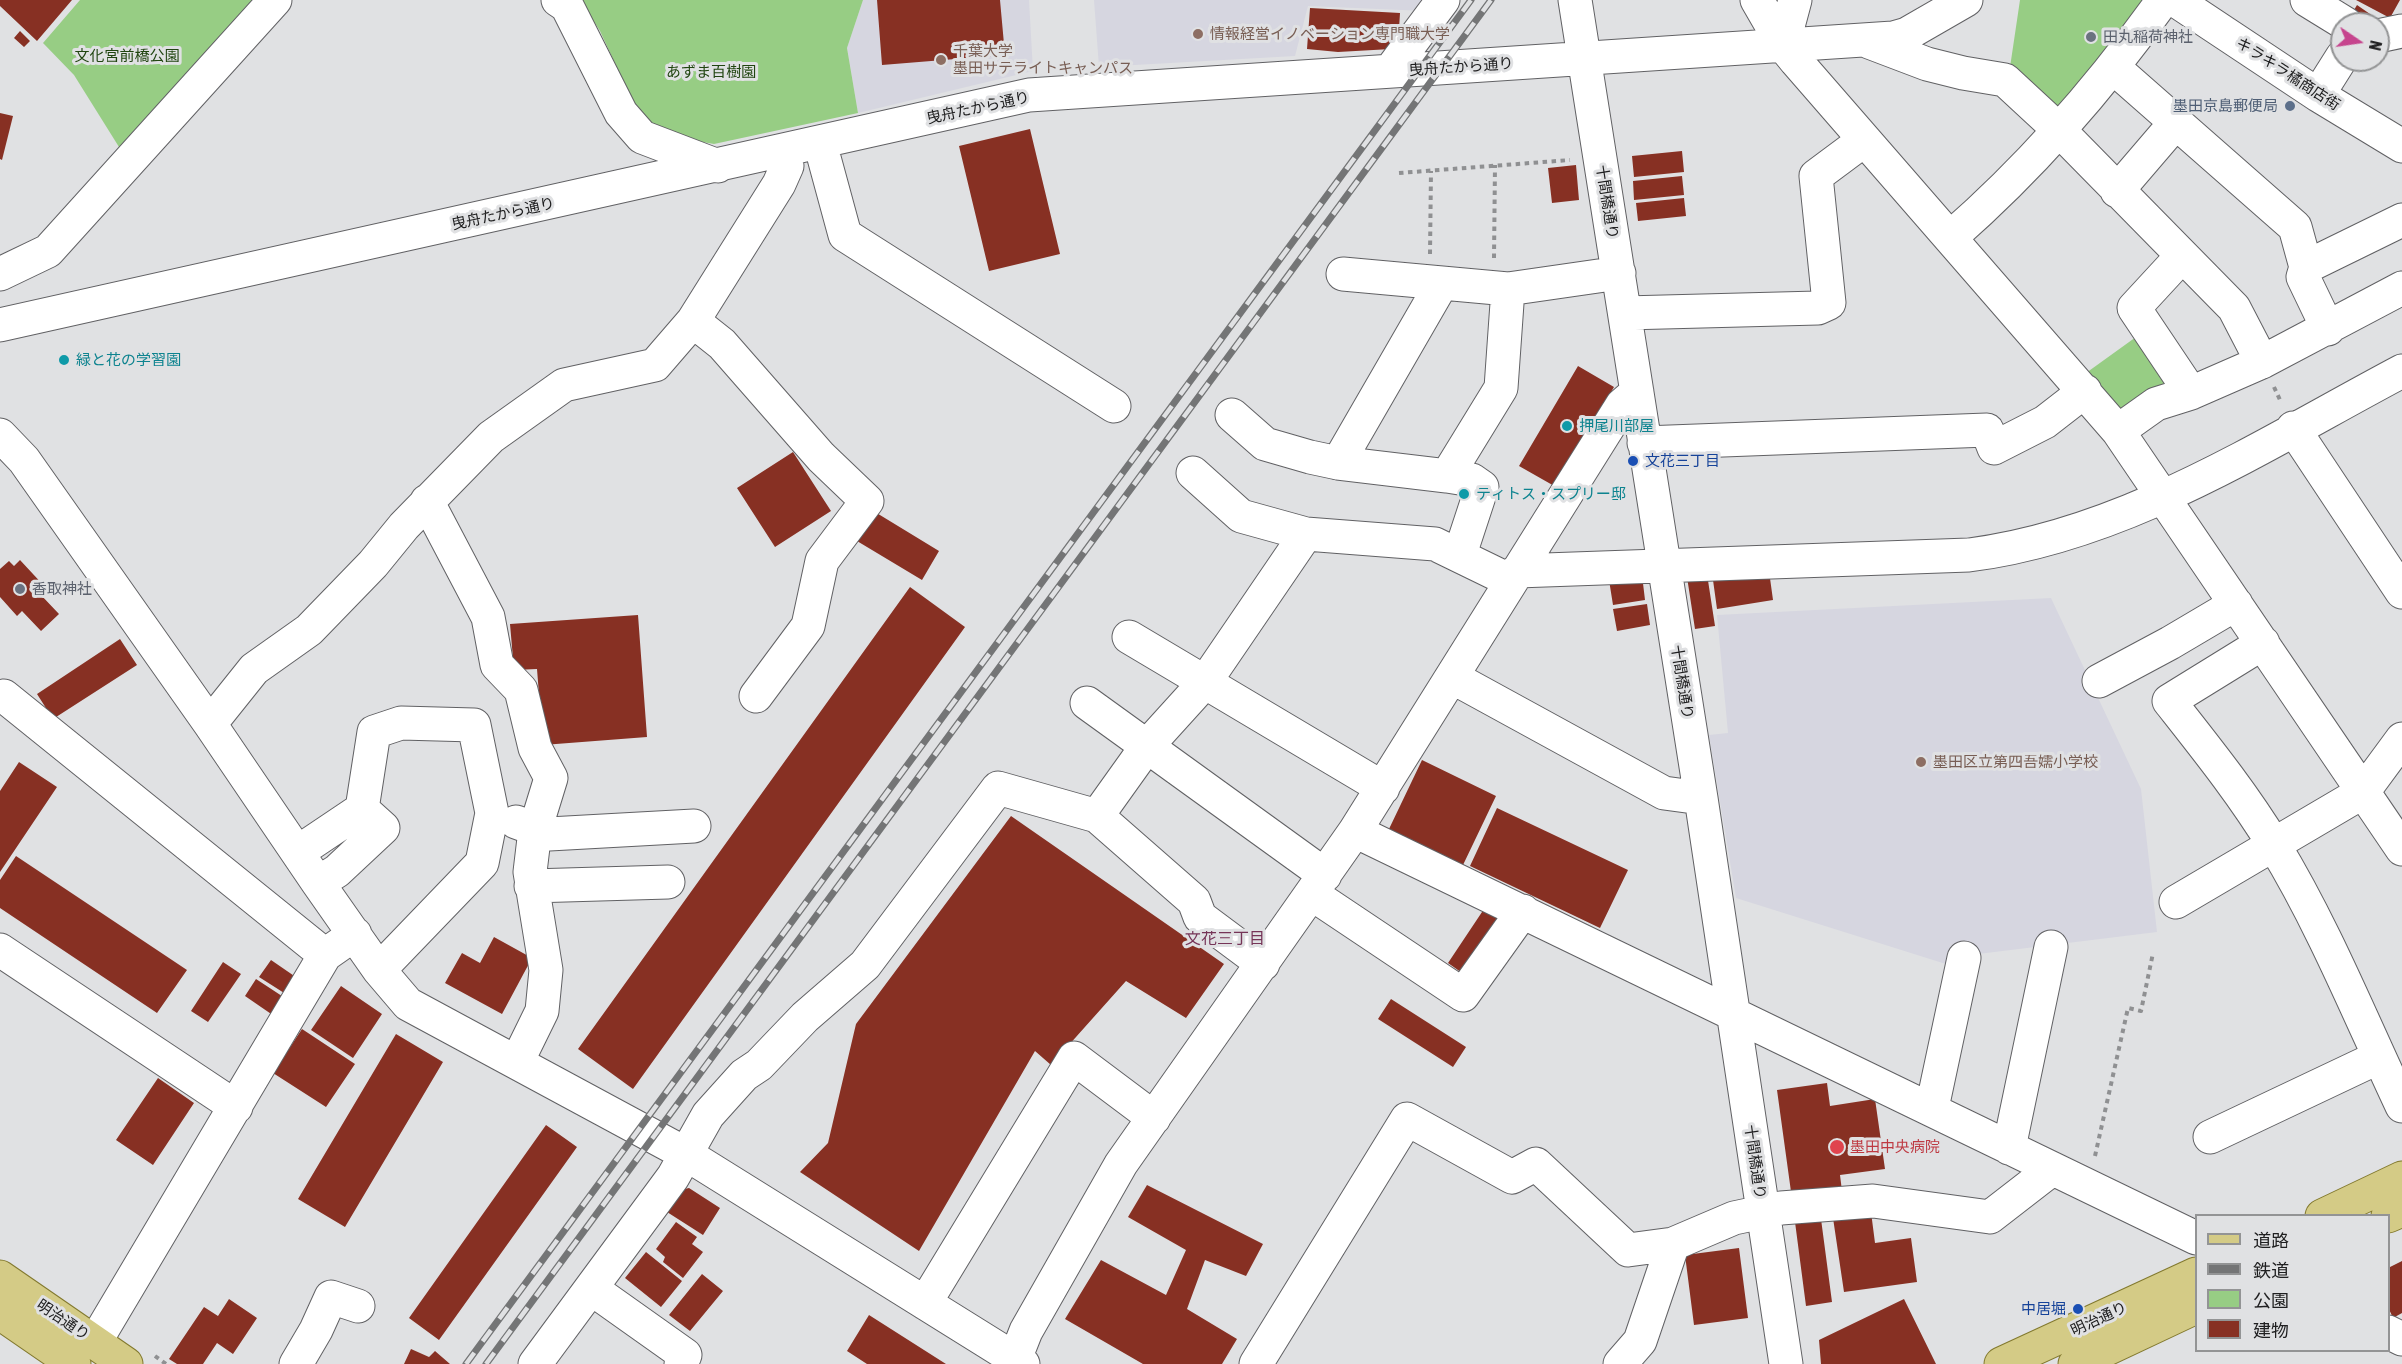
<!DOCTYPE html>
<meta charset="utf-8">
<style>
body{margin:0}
#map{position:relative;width:2402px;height:1364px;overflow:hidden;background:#e0e1e3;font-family:"Asap Condensed","Noto Sans JP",sans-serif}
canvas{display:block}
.legend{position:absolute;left:2195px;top:1214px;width:195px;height:138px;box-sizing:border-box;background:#e0e1e3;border:2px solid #939495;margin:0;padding:8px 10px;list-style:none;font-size:18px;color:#202021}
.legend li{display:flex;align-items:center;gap:12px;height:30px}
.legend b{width:30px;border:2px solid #939495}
.north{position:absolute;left:2330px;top:12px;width:60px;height:60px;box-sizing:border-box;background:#e0e1e3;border:2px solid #939495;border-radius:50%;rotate:103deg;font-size:16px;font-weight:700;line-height:24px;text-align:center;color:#202021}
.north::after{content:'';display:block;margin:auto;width:21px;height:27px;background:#c6458e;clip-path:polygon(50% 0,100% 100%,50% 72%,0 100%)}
</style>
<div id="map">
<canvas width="2402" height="1364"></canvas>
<ul class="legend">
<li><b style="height:8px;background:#d4cb86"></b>道路</li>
<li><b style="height:8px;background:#747576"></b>鉄道</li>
<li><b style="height:16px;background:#97cd84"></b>公園</li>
<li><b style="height:16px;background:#873023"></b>建物</li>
</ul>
<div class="north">N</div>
</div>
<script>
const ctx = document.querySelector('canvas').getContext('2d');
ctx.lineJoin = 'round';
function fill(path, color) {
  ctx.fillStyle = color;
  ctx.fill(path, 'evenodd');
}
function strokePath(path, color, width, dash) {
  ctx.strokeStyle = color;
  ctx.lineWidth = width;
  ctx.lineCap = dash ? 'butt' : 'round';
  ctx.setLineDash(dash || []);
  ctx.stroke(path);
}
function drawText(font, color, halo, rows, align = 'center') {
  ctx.font = font + ' "Asap Condensed","Noto Sans JP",sans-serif';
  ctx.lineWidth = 6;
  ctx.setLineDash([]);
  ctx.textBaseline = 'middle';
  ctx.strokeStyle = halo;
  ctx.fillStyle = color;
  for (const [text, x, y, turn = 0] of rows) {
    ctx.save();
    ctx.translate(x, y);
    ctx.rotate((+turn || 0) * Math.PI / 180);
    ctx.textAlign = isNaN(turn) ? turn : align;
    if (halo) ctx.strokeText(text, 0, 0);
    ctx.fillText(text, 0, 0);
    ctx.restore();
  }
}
fill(new Path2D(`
 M863 0H1029L1033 71 858 113 847 48Z
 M1094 0H1433L1425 11 1308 6 1295 56 1099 67Z
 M2051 598 2141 789 2157 932 1970 955 1949 965 1736 898 1709 735 1728 733 1717 615Z`), '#d6d6e0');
fill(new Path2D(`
 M80 0H254L119 147 74 75 43 43Z
 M580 0H863L847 48 858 113 714 144 663 135 639 110 631 98 600 31Z
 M2020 0H2149L2064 115 2009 74Z
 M2136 337 2166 382 2118 416 2086 373Z`), '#97cd84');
fill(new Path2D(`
 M0 0H72L37 41 0 6Z
 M877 0H1000L1005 55 882 65Z
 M2356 0H2400L2390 18Z
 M2357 5 2383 23 2364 24 2351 15Z
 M1310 8 1400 13 1399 29H1392L1391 49 1338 52 1307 49Z
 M20 31 30 41 24 47 14 38Z
 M0 113 13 116 2 160 0 159Z
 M1030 129 1060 254 989 271 959 146Z
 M1682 151 1684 172 1634 177 1632 156Z
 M1576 165 1579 200 1552 203 1548 168Z
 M1682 176 1684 195 1634 200 1633 181Z
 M1684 198 1686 216 1638 221 1636 203Z
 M1578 366 1614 387 1556 487 1519 466Z
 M793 452 831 511 775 547 737 488Z
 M875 512 939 551 922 580 857 541Z
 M20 560 46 588 40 594 59 614 41 631 22 611 17 616 0 597V569L9 561 14 566Z
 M1769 571 1773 600 1717 609 1713 580Z
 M1707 574 1715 626 1695 629 1687 577Z
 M1642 575 1645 600 1613 605 1609 580Z
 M910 587 965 627 633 1089 578 1049Z
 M1647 604 1650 625 1617 631 1613 609Z
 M638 615 647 737 543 745 537 669 514 670 510 624Z
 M120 639 137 665 53 719 37 694Z
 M1422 760 1496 796 1463 865 1389 829Z
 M19 762 57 787 0 872V791Z
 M1497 808 1628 870 1600 928 1470 866Z
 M1011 816 1224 964 1186 1018 1126 981 1051 1065 1035 1051 919 1251 800 1172 828 1143 856 1024Z
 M16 856 187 970 157 1013 0 908V880Z
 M1486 906 1504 917 1465 975 1448 963Z
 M494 937 532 958 502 1014 445 983 462 953 480 963Z
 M271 960 303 982 292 998 259 977Z
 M223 962 241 974 208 1022 191 1011Z
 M256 979 288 1000 277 1018 245 996Z
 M341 986 382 1014 353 1058 311 1030Z
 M1391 999 1466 1047 1453 1067 1378 1019Z
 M302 1029 355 1064 326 1107 273 1073Z
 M396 1034 443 1062 345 1227 298 1199Z
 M158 1078 194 1103 153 1165 116 1140Z
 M1827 1083 1830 1106 1875 1099 1885 1169 1840 1175 1842 1191 1792 1199 1777 1090Z
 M546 1125 577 1147 439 1340 409 1318Z
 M1147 1185 1263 1244 1246 1276 1205 1260 1187 1309 1237 1339 1222 1364H1143L1065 1319 1101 1260 1166 1295 1186 1250 1128 1217Z
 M689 1188 720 1208 703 1235 667 1212 680 1190Z
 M1871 1212 1875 1243 1911 1238 1917 1282 1844 1292 1833 1218Z
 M1821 1219 1832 1302 1806 1306 1795 1222Z
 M676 1222 697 1237 692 1244 703 1252 683 1278 663 1262 665 1257 656 1249Z
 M1739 1248 1748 1318 1694 1325 1685 1255Z
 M646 1252 682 1281 661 1307 625 1278Z
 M2402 1261V1313L2393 1318 2388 1307V1268Z
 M702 1274 723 1291 690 1331 669 1315Z
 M229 1299 257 1318 233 1354 217 1343 203 1364H177L169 1359 204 1307 218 1316Z
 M1904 1299 1936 1364H1821L1819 1340Z
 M869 1315 946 1364H867L847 1351Z
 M411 1349 429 1357 435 1351 450 1364H404Z`), '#873023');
const minor = new Path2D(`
 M558 0 567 6 621 113 642 137 718 166
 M1575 0 1701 798 1786 1364
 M1757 0 1783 45 1796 61 2118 431 2402 849
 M2175 0 2318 95 2402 146
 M2307 0 2346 24
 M2378 36 2402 31
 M1869 42 1927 64 1963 73 2005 80 2059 130 2234 308 2262 362
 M1783 45 1795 0
 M2114 68 2295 227 2306 267 2303 277 2328 329
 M1390 71 1443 0
 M2318 95 2342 57
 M820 143 845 235 1114 406
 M2117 191 2177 121
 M1951 237C2031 167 2101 87 2163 0
 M2182 256 2134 308 2191 393
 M2306 267 2402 220
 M0 274 48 251 275 0
 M1343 274 1508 289
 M1625 313 1818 308 1829 303 1816 176 1863 141
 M693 321 722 344 821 457 867 501 822 561 808 626 756 696
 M0 325 1029 95 1893 38 1907 34 1966 0
 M1232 415 1265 444 1310 457 1338 463 1447 476
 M2293 428 2402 592
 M2118 431 2156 404 2191 393 2262 362 2402 288
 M0 435 24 460 210 724 318 883 379 970 408 1004 686 1154 1023 1364
 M1644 443 1987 430 1994 448 2045 422 2085 391
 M1338 463 1442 283
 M1193 473 1241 516 1306 534 1435 544 1511 581
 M427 501 488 617 497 665 521 690 535 748 551 778 535 830 530 872 546 970 542 1011 517 1062
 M1460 554 1482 487 1472 480 1447 476 1501 388 1508 289 1619 273
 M1517 571 1969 555C2126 535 2264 444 2402 371
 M1129 637 1383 788
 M2263 643 2169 701C2206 748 2243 794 2274 845 2324 927 2361 1019 2402 1106
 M1452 677 1664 793 1701 798
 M2099 681 2170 643 2236 604
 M4 696 325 955
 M1087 703 1325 875
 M210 724 254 669 309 630 373 564 404 526 491 437 564 385 655 365 693 321 779 184 787 166 784 152
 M1097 816 1147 746 1205 682 1306 534
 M516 822 549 834 694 826
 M1355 831 2196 1238
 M298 852 362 809 374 732 401 723 474 725 492 813 482 863 379 970
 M318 883 337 871 383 828 362 809
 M531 886 668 882
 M1312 894 1463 995 1523 911
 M2176 902 2363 792 2402 739
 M0 950 236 1107
 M1932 1108 1964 958
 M2210 1137 2379 1057
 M2009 1148 2051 947
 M592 1289 685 1355 681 1364
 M925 1303 1074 1058 1154 1118
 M2388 1332 2402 1339
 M95 1342 325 955 355 934
 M296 1364 316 1330 331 1297 358 1306
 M535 1364 673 1177 708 1115 744 1075 759 1065 805 1017 865 965 998 788 1097 816 1194 901 1200 917 1263 964
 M1013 1364 1026 1331 1121 1164 1355 831 1622 405 1637 392
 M1256 1364 1407 1119 1512 1177 1536 1164 1628 1250 1673 1244 1734 1218 1781 1208 1873 1201 1990 1217 2052 1169
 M1620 1364 1640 1341 1673 1244`);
const major = new Path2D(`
 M2322 1216 2402 1178
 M2388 1216 2402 1210
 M0 1277 126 1364
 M0 1313 74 1364
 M2001 1364 2196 1274
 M2075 1364 2196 1307`);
strokePath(minor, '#616164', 35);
strokePath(major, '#82792e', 35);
strokePath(new Path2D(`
 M1399 173 1570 160
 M1430 254 1431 171
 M1494 258 1495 165
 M2274 387 2281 402
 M2095 1156 2128 1008 2141 1011 2153 953
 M155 1356 166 1364`), '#8f9092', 4, [4.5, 4.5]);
strokePath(minor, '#fff', 33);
strokePath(major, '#d4cb86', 33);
const rail = new Path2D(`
 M466 1364 1471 0
 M486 1364 1491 0`);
strokePath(rail, '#747576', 7);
strokePath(rail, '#e0e1e3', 4.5, [14]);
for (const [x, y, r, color] of [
 [1198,34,6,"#8d6e63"],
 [2091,37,6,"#6b7280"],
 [941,60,6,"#8d6e63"],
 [2290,106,6,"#5c6f8a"],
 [64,360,6,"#0f9aa8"],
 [1567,426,6,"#0f9aa8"],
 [1633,461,6,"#1a4fb4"],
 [1464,494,6,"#0f9aa8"],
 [20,589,6,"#6b7280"],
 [1921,762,6,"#8d6e63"],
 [1837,1147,8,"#e0444e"],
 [2078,1309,6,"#1a4fb4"]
]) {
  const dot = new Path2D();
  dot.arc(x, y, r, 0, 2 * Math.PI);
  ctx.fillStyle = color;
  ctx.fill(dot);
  strokePath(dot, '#e0e1e3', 2);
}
drawText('15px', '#785e54', '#e0e1e3', [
 ["情報経営イノベーション専門職大学",1210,34],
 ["千葉大学",953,51],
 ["墨田サテライトキャンパス",953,68],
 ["墨田区立第四吾嬬小学校",1933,762]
], 'left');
drawText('15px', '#5b616d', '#e0e1e3', [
 ["田丸稲荷神社",2103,37],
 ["香取神社",32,589]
], 'left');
drawText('15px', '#204510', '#e0e1e3', [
 ["文化宮前橋公園",127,56],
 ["あずま百樹園",711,72]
]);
drawText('15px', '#202021', '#e0e1e3', [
 ["曳舟たから通り",1461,67,-4],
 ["キラキラ橘商店街",2288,74,33],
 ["曳舟たから通り",978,108,-12],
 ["十間橋通り",1607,202,81],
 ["曳舟たから通り",503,214,-12],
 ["十間橋通り",1682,682,81],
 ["十間橋通り",1755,1162,82],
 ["明治通り",2099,1319,-25],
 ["明治通り",63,1320,34]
]);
drawText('15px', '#4e5e75', '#e0e1e3', [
 ["墨田京島郵便局",2278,106]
], 'right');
drawText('15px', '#0d838f', '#e0e1e3', [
 ["緑と花の学習園",76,360],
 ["押尾川部屋",1579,426],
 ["ティトス・スプリー邸",1476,494]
], 'left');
drawText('15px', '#164399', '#e0e1e3', [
 ["文花三丁目",1645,461],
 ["中居堀",2066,1309,"right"]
], 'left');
drawText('15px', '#be3a42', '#e0e1e3', [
 ["墨田中央病院",1850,1147]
], 'left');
drawText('16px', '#753457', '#e0e1e3', [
 ["文花三丁目",1225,939]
]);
</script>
